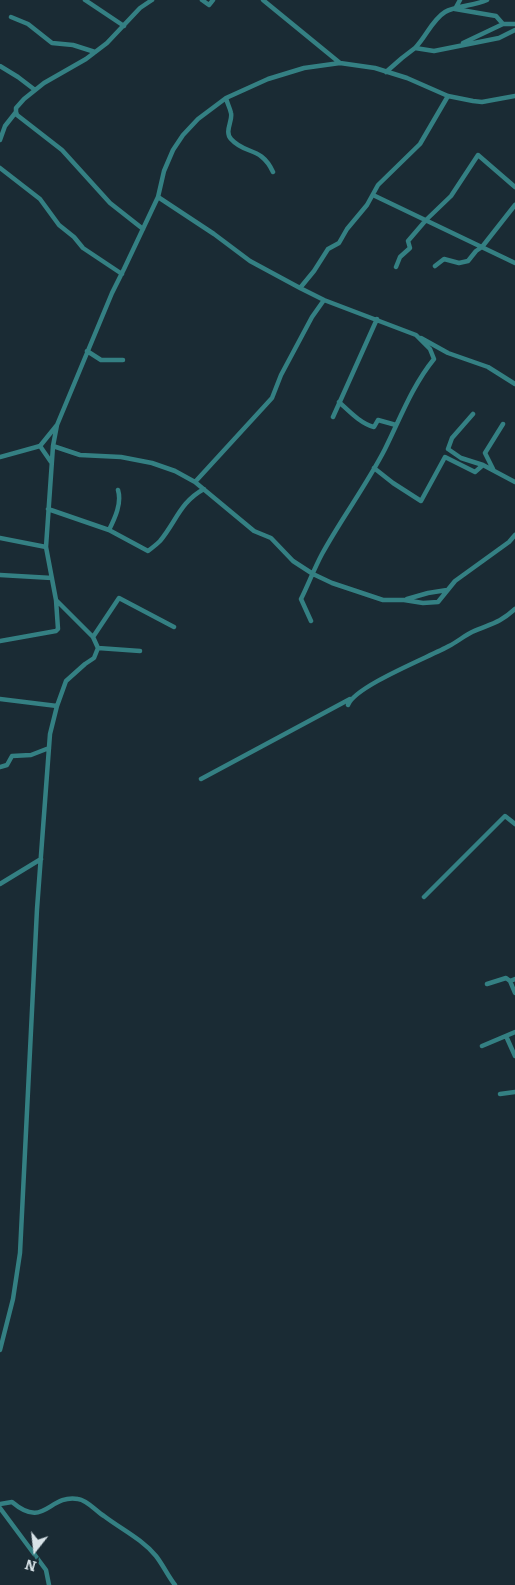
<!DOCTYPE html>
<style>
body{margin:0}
#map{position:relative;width:515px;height:1585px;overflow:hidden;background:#1a2b34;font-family:Bitter,serif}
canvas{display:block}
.north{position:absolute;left:10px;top:1525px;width:50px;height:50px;-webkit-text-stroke:4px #1a2b34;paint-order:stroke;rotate:196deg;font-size:14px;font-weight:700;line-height:20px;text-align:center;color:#d8e3e8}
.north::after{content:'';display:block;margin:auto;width:18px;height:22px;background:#d8e3e8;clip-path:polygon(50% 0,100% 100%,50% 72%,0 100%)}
</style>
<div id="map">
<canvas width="515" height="1585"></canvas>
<div class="north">N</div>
</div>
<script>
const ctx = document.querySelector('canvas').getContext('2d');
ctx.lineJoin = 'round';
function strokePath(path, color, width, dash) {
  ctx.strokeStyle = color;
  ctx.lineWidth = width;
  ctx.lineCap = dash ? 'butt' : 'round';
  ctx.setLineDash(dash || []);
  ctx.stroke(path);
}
strokePath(new Path2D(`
 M85 0 124 26
 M202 0 209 5 213 0
 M263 0 340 63
 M460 0 455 9 496 16 503 24
 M11 17 28 24 52 43 73 45 95 52
 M463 43 503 24H515
 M415 48C426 37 432 20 445 12 455 6 474 6 487 0
 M0 66 18 77 35 90
 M386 72 402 58 415 48 434 51 499 38 515 30
 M226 98C227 103 230 108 231 113 233 121 224 131 231 139 245 155 261 146 273 172
 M16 112 17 115 62 150 110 203 143 229
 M0 140 5 126 16 112V108L24 99 44 83 86 59 107 43 140 8 152 0
 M0 168 40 199 59 225 74 237 83 248 122 274
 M373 195 515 263
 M158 197 214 234 250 261 300 288 324 300 416 335 430 349 434 359C412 386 400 419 385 449 366 486 341 519 322 554 314 569 308 585 301 599L311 621
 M435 266 444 259 459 263 468 261 476 251 482 247 515 205
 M396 267 400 257 410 248 408 241 426 220 451 196 478 155 515 187
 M300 288 314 271 328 249 339 243 347 229 367 205 378 185 420 144 448 96
 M421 338 448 353 488 367 515 384
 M87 351 101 360H123
 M339 402C349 411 361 424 374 427L378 420 396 425
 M473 414 452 438 448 449 461 458 483 465
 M333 417 377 319
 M40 446 51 462
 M53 446 80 455 121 457 152 463 175 471 195 482 254 531 271 538 293 561 313 574 332 583 383 600H404L423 603 438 602 455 581 509 542 515 535
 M0 457 40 446 57 425 112 293 124 269 158 197 164 171 173 150 183 135 198 119 226 98 268 79 304 68 340 63 375 68 407 78 448 96 473 101 482 102 515 96
 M374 468 393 483 421 501 445 457 475 472 483 465 515 482
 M493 469 485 453 503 424
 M195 482 272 398 281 375 312 317 324 300
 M48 509 109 530 148 551C152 548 157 544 160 541 176 522 180 502 204 489
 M109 530C115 518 122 503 118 490
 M0 538 46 547
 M0 575 52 578
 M407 599 428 593 447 590
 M93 637 119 598 174 627
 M0 641 56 631 58 629 56 600
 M98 648 140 651
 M0 699 57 706
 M348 705C355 686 429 657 449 646 457 642 464 636 472 632 490 624 500 623 515 609
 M0 767 7 765 12 756 31 755 49 748
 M201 779 350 699
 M0 884 41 859
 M424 897 505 816 515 824
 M515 979 510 981 515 993
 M487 984 506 978 510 981
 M506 1036 515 1056
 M482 1046 515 1032
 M500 1094 515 1092
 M0 1350 13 1299 20 1253 37 909 50 734 57 706 66 681 85 664 94 658 98 648 93 637 56 600 46 547 53 446 57 425
 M0 1504 12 1502C45 1530 48 1494 78 1499 87 1500 96 1511 104 1516 121 1529 142 1539 156 1556 163 1565 168 1576 175 1585
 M0 1508 46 1570 49 1585`), '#348083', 4.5);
</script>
